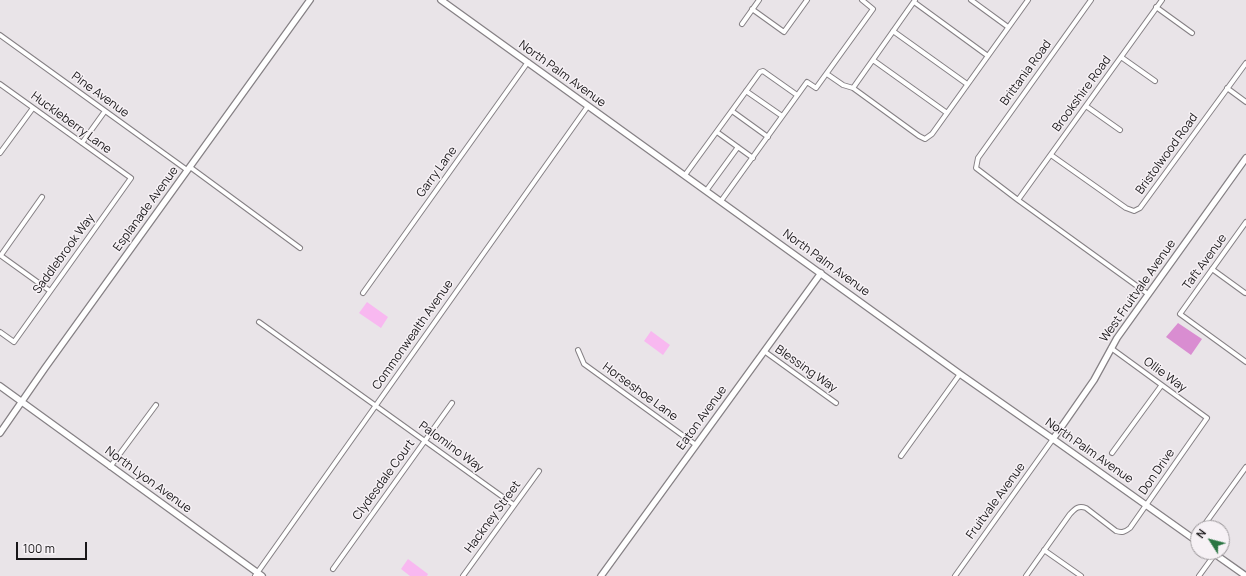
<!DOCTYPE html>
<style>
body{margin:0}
#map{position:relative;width:1246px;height:576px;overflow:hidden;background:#e9e4e8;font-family:Manrope,sans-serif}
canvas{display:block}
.north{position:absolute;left:1190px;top:520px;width:40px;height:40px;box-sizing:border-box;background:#f6f1f5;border:1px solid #9e9a9d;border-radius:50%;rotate:306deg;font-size:11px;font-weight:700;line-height:16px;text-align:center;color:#191719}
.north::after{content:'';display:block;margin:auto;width:14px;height:18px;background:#2b7543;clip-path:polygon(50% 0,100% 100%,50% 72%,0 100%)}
.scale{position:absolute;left:16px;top:542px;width:71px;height:18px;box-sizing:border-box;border:2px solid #191719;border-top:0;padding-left:5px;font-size:12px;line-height:14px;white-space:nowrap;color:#191719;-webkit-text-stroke:3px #f6f1f5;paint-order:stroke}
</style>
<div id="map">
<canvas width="1246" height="576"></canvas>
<div class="north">N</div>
<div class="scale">100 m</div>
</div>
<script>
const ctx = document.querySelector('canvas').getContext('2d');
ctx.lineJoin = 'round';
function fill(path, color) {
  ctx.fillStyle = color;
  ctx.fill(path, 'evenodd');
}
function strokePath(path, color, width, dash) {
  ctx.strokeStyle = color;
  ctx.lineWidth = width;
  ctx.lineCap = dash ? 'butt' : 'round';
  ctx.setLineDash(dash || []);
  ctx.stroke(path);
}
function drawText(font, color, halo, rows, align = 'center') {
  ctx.font = font + ' Manrope,sans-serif';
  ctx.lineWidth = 3;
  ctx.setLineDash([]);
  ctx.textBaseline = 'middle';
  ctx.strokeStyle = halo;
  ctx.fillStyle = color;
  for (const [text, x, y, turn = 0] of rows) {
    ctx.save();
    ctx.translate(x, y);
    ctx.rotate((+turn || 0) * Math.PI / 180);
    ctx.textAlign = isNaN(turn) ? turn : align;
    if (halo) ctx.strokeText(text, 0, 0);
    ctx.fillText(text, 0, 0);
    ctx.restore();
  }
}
fill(new Path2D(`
 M367 302 388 317 381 328 359 313Z
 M651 331 670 345 663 355 644 341Z
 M408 559 428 574 427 576H410L401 569Z`), '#f8b8f0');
fill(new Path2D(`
 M1178 323 1202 339 1191 355 1166 337Z`), '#d98dd1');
const street = new Path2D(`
 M915 0 853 88 919 136 925 139 932 134 1028 0
 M971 0 1008 27
 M1091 0 978 158 976 168 1018 200 1148 294
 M914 2 988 56
 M1156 7 1192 33
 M752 9 784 32 807 0
 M742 24 759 0
 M893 31 967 84
 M0 35 187 170
 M1121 57 1155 81
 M873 60 947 113
 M827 74 843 85 853 88
 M0 84 131 178 14 342 0 332
 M1227 88 1246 102
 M746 91 782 116
 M1086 106 1120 130
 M732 111 768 137
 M717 132 753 158
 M82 143 105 111
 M0 153 33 108
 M1051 155 1126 208 1134 211 1140 208 1246 63
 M190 167 300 248
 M685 175 760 72 763 71 797 95
 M706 191 738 147
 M1018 200 1162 0
 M721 201 807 82 816 88 873 9 862 0
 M1246 222 1180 314 1246 362
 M0 255 50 291
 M1 255 42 197
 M1212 269 1245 293
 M363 293 528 62
 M259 322 514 505
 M578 350 584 364 696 445
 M764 351 836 403
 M1112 453 1161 386
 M901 456 960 374
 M110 467 156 405
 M1202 528 1246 467
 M1194 539 1198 534
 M1044 550 1081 576
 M333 569 452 403
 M255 576 588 106
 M463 576 539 471
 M955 576 1053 439
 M1026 576 1070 514C1075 509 1078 505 1086 508L1116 531C1122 533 1125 532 1130 528L1207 418 1111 348
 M1199 576 1215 554`);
const secondary = new Path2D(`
 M441 0 960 374 1053 439 1198 542
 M0 386 262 576
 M0 433 45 368 310 0
 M1053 439 1094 380 1117 338 1246 158
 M1212 552 1246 576
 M601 576 821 273`);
strokePath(street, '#868185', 6);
strokePath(secondary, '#868185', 8);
strokePath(street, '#fff', 4);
strokePath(secondary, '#fff', 5.5);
drawText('12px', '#191719', '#f6f1f5', [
 ["Brittania Road",1026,73,-54],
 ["North Palm Avenue",562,74,36],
 ["Brookshire Road",1082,94,-54],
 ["Pine Avenue",100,95,36],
 ["Huckleberry Lane",71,123,36],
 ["Bristolwood Road",1167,154,-54],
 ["Garry Lane",437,172,-54],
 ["Esplanade Avenue",146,209,-54],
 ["Saddlebrook Way",64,254,-54],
 ["Taft Avenue",1205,262,-54],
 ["North Palm Avenue",826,263,36],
 ["West Fruitvale Avenue",1138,291,-55],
 ["Commonwealth Avenue",413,335,-55],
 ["Blessing Way",806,369,35],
 ["Ollie Way",1165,375,36],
 ["Horseshoe Lane",640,392,36],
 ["Eaton Avenue",702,418,-54],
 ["Palomino Way",451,447,36],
 ["North Palm Avenue",1089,451,35],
 ["Don Drive",1157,472,-55],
 ["North Lyon Avenue",148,480,36],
 ["Clydesdale Court",384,480,-54],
 ["Fruitvale Avenue",996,501,-54],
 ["Hackney Street",493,517,-54]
]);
</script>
